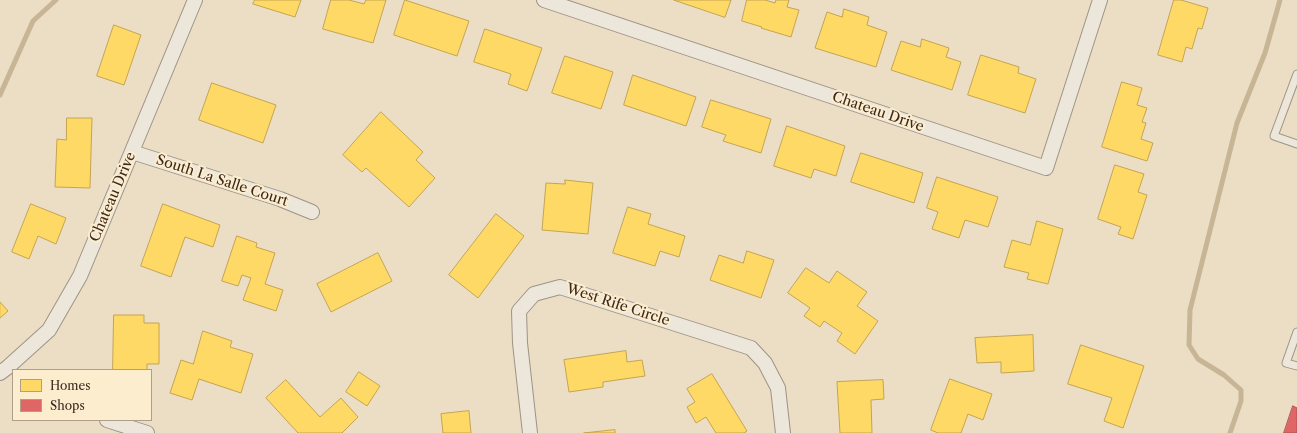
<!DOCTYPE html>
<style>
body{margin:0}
#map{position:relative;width:1297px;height:433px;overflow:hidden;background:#ebdec4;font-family:"Libre Caslon Text",serif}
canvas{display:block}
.legend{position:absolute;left:12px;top:369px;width:140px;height:52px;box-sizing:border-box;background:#fcedcf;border:1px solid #af9e89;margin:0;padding:5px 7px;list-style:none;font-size:12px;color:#3c281f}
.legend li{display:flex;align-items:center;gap:8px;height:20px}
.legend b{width:20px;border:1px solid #af9e89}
</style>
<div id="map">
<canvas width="1297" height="433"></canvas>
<ul class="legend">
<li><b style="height:11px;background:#ffd966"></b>Homes</li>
<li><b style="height:11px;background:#e06666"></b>Shops</li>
</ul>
</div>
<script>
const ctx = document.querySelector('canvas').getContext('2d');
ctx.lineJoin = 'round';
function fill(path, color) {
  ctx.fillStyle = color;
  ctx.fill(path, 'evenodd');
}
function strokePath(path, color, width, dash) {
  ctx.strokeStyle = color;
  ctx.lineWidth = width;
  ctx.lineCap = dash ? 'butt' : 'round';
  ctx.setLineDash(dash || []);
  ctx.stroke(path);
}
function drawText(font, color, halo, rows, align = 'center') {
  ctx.font = font + ' "Libre Caslon Text",serif';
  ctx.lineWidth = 4;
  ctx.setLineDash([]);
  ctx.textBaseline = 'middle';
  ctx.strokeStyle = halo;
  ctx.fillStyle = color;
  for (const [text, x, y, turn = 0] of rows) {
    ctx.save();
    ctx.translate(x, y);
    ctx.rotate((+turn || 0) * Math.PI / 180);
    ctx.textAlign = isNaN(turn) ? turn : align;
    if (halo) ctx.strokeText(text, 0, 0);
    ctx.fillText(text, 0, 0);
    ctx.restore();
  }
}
const homes = new Path2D(`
 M255 0H301L295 17 253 4Z
 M331 0H349L364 4 366 0H386L373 43 323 29Z
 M405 0 469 21 457 56 394 35Z
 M674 0H731L725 17Z
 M747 0H765L775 3 776 0H789L787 7 799 10 791 37 761 28 762 27 742 21Z
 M1174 0H1181L1208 8 1202 29 1198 28 1192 49 1186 47 1182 62 1158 55Z
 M844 9 869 17 867 25 887 32 876 67 815 48 827 12 842 17Z
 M114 25 141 35 124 85 97 76Z
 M485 29 542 48 527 91 508 84 511 74 474 62Z
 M922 39 949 48 946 57 961 62 952 90 891 70 901 41 920 47Z
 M981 55 1019 67 1018 73 1036 79 1025 113 968 95Z
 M565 56 613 72 601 109 552 93Z
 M633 75 696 97 686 126 624 105Z
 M1122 82 1142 88 1137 105 1147 108 1142 122 1146 123 1141 139 1153 143 1147 161 1102 147Z
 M212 83 276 105 263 143 199 120Z
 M711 100 771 119 761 153 723 141 726 135 702 127Z
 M381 112 423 152 416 160 435 178 409 207 366 168 362 172 343 155Z
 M67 118H92L90 188 55 187 57 139 66 140Z
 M787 126 845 146 836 176 814 169 811 178 774 166Z
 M861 153 923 173 914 203 851 182Z
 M1115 165 1144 174 1138 192 1147 195 1133 239 1118 234 1121 227 1098 219Z
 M937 177 998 197 988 227 965 220 959 238 932 229 938 212 927 208Z
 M565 180 593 183 588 234 542 230 546 183 565 184Z
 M31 204 66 218 56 244 38 236 29 259 12 252Z
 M163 204 220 225 213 247 185 237 171 277 141 266Z
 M628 207 651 214 648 224 685 236 679 257 660 251 655 266 613 253Z
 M496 214 524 236 478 298 449 275Z
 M1037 221 1063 229 1048 284 1027 279 1029 273 1004 267 1012 240 1030 245Z
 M237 236 257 243 256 247 275 253 265 284 283 290 276 311 243 300 251 278 242 275 238 286 222 281Z
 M747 251 774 260 761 298 710 280 719 255 743 263Z
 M378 253 392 281 331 312 317 284Z
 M806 268 829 283 837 271 867 292 857 306 878 321 855 354 837 341 842 333 824 321 820 327 804 316 810 308 788 293Z
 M0 302 8 311 0 318Z
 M114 315H144V323H159V364H147V370H113Z
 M203 331 232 341 230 347 253 354 241 393 199 379 192 400 170 393 181 360 193 364Z
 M1033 335 1034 371 1001 373V362L977 363 975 338Z
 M1081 345 1144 366 1123 428 1104 421 1112 398 1068 384Z
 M626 351 627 362 642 360 645 376 603 382V387L569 392 564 360Z
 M359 372 380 386 367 406 346 392Z
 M712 374 747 431 744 433H716L706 417 696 423 687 407 695 402 687 389Z
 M950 379 992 394 983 420 968 414 961 433H938L931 430Z
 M286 380 320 417 341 398 358 417 342 433H298L266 398Z
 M883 380 884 399 871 400 872 433H840L837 382Z
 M469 411 471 433H443L441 414Z
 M615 430V433H584Z`);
fill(homes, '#ffd966');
strokePath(homes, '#c4a451', 1);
const shops = new Path2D(`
 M1293 406 1297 408V433H1284Z`);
fill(shops, '#e06666');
strokePath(shops, '#af5351', 1);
strokePath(new Path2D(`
 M0 95 33 21 56 0
 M1230 433 1241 401V390L1224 375 1198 359 1189 345 1190 310 1237 123 1265 53 1280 0`), '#c8b596', 5);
const lane = new Path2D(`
 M1297 74 1274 136 1297 144
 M1297 332 1286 363 1297 366`);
const street = new Path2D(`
 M544 0 1046 168 1100 0
 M132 152 280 199 312 212
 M0 373 8 367 49 330 80 276 195 0
 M107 420 147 433
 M530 433 520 343 519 311 534 294 560 287 751 348 765 363 778 388 783 433`);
strokePath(lane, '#9e9485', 9);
strokePath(street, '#9e9485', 16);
strokePath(lane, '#ede6da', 7);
strokePath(street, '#ede6da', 14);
drawText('14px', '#3c281f', '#fcedcf', [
 ["Chateau Drive",878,112,19],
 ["South La Salle Court",222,181,18],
 ["Chateau Drive",113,197,-67],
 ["West Rife Circle",618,305,18]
]);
</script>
